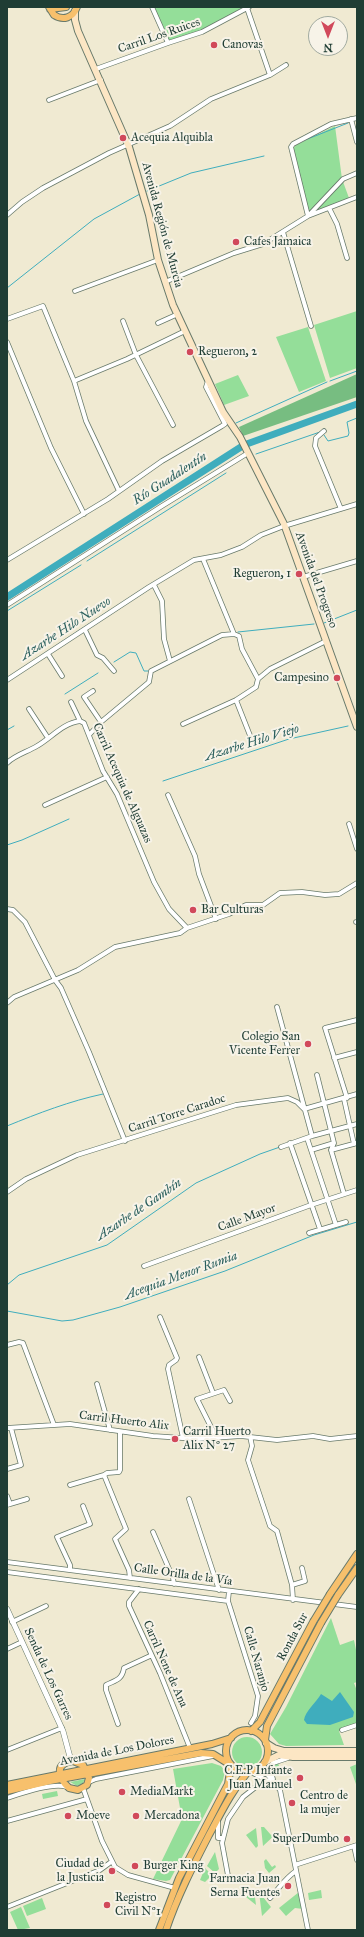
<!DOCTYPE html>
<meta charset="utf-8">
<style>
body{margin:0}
#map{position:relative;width:364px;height:1937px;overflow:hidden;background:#f0ead2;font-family:"IM FELL Great Primer",serif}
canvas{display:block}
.frame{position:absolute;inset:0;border:8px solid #1f3d34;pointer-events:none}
.north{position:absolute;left:308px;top:16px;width:40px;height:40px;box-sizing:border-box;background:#f7f3e8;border:1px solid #a1aaa0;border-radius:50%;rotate:180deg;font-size:11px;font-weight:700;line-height:16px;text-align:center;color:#1f3d34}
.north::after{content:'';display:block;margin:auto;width:14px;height:18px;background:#d1495b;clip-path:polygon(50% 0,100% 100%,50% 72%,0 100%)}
</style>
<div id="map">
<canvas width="364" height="1937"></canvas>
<div class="frame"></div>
<div class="north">N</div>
</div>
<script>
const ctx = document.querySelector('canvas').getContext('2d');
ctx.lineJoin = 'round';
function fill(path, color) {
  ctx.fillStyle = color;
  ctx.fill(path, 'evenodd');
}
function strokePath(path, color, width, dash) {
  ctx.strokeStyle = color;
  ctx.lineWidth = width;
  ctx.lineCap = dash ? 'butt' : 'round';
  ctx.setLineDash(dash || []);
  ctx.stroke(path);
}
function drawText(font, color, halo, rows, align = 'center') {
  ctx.font = font + ' "IM FELL Great Primer",serif';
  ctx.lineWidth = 4;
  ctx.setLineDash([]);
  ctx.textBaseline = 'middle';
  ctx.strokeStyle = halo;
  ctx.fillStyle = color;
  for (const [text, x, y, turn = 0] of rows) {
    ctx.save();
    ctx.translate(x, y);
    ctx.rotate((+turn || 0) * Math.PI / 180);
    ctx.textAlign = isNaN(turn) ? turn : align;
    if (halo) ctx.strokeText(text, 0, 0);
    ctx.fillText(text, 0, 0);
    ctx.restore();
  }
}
fill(new Path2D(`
 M154 7H245L197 34 167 41Z
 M335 126 342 179 349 198 309 215 293 149 296 145Z
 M357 311V368L330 378 314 325Z
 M308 327 326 381 299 392 276 337Z
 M238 375 249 396 224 405 215 384Z
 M331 1618 340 1645 354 1640 357 1655V1682L354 1683 357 1691V1725L339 1731 344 1745 286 1746 279 1744 270 1734 286 1707Z
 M232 1752a15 15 0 1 1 30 0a15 15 0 1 1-30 0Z
 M278 1761 280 1772 276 1776 272 1770 273 1765Z
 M212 1763 221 1766 225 1771 223 1780 170 1880 166 1881 153 1879 182 1819 173 1769Z
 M357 1764V1787L350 1767Z
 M85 1779 83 1783 77 1786 70 1782Z
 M57 1791 58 1796 43 1799 42 1794Z
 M261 1827H264L271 1835 274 1832 276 1834 263 1846Z
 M256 1828 258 1846 256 1848 246 1835Z
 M215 1852 219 1869 215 1873 207 1866Z
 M266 1859 272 1867 275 1865 276 1867 269 1873 265 1868 264 1861Z
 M205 1868 212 1875 205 1882 200 1880Z
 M254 1890 256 1905 246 1897Z
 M321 1890 322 1898 309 1900 308 1893Z
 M259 1892 271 1907 262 1916Z
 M299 1892 303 1909 295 1908 286 1916 279 1908Z
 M42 1898 46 1909 27 1916 23 1906Z
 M21 1907 30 1928 18 1930 10 1912Z`), '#94de99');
fill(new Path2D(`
 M357 374V397L243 436 239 427Z`), '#77bd81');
fill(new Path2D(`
 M340 1692 354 1712 353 1717 330 1725 307 1724 304 1720C305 1711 316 1703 321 1694L332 1701Z`), '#3fadbd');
strokePath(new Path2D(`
 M300 142 348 123
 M147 191 191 173 264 156
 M7 288 94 219 140 194
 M330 381 357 371
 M236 423 327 382
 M324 435 328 441 348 436 349 433 347 422 357 418
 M256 454 320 432
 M87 561 226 473
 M7 611 81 565
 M324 623 357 610
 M238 632 314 624
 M60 643 109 611
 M114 662 130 652 136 653 144 671H148
 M65 694 98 673
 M7 730 14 726
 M163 781 289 739 348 726
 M7 845 22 840 69 819
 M7 1126C39 1113 70 1101 103 1094
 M7 1285 19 1275 107 1245 196 1183 260 1154 280 1147
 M7 1311 62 1321 73 1320 120 1307 225 1271 314 1235 357 1222`), '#3fadbd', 1);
strokePath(new Path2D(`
 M7 597 244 445 357 404`), '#3fadbd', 7);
const minor = new Path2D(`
 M152 7 168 43
 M247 8 270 75
 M96 69 168 43 202 32 249 7
 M49 100 101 80
 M351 119 357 142
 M329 208 337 224 347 258
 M7 215 22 202 43 188 109 153 170 126 211 99 270 75 286 65
 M309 215 343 179 357 173
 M308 216 291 147 293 144 331 124 357 118
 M283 232 311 326
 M165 282 234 253 263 244 308 216 357 197
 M75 291 158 260
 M7 319 43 306 74 381
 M123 321 136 355 173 425
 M158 323 178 314
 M7 342 51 448 84 514
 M324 431 316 438 315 446 341 509
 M119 491 86 421 74 381 127 359 185 331
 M203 559 234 634
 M7 560 108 499 162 461 222 426 225 424 206 387 208 381
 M303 577 357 561
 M154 585 162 601 164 639 170 661
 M7 605 162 506 248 453
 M85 630 97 655 103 658 114 671
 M48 654 62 676
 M7 680 149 587 194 560 221 555 242 547 261 535 284 526 357 504
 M93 691 84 697 101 722
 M236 700 251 738
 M71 702 80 721
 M29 709 48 738
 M183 724 236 700 256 687 258 679
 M89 735 101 722 149 682 151 671 222 635 234 634 239 636 242 649 258 679 270 669 326 641
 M7 763C15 755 27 752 37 746 51 738 63 723 80 721L84 723 103 771 117 794 154 882 169 909 187 928
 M168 795 195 856 199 874 216 919
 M45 805 107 777
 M349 824 357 849
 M7 909 13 910 25 922 55 980 61 988 89 1052 125 1141
 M356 922H357
 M7 1003 14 997 78 970 115 947 180 933 187 928 229 914 246 905H263L280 893 302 892 325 895 339 894 357 883
 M277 1007 312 1136
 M334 1058 357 1052
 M317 1075 334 1143 331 1150
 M347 1098 325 1028 357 1020
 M344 1099 354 1144
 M307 1138 336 1225
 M290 1143 320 1229
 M281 1147 312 1136 357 1124
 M311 1150 334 1143
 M331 1150 344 1194
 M331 1150 357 1143
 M7 1192 26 1179 77 1155 236 1105 288 1098 297 1102 304 1109 357 1094
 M309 1233 346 1222
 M144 1266 311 1205 357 1190
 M160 1317 177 1358 176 1360 169 1365 168 1369 183 1438
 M7 1345 19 1342 23 1343 54 1425
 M199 1357 213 1393
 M97 1384 110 1430
 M7 1428 70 1424 153 1436 197 1439 241 1436 277 1440 313 1436 330 1439 357 1436
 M120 1432V1470L119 1472 107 1473 104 1475 126 1529 115 1539 129 1570 130 1578
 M250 1436 252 1446 248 1460 270 1526 277 1531 292 1585 293 1600
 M216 1437 197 1399 224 1390 230 1401
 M7 1469 21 1465 11 1428
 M70 1485 104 1475
 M7 1496 10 1504 7 1505
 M189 1499 219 1590
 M10 1504 27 1499
 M153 1532 173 1578 174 1584
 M7 1562 357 1607
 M70 1570V1565L57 1537 90 1524 83 1506
 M7 1572 228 1601
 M292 1585 305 1581 302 1568
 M139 1589 129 1602V1606L160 1673 190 1748
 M229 1591 228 1601 258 1696 255 1716 251 1723
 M12 1622 46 1606
 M7 1649 22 1642
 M118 1724 106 1690V1685C116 1680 122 1680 124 1668L150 1656H152
 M342 1730 357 1725
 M7 1750 62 1728
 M263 1765 267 1774 280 1790 308 1930
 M251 1772 270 1782
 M273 1779 270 1769 273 1763 288 1758
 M89 1782 96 1779 213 1756
 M83 1788 102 1841 115 1867 128 1875 175 1888
 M7 1798C22 1793 53 1782 67 1787
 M218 1820V1838H222
 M7 1821 87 1799
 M354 1846 357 1860
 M295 1865 357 1845
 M229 1881 222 1843 228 1819 243 1797 257 1786 269 1781
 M270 1898C279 1889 284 1879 296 1871
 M7 1907 100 1870 111 1862`);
const tertiary = new Path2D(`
 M7 1609 63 1731 70 1757 73 1761`);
const secondary = new Path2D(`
 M75 11V20L78 31 129 147 149 215 158 260 173 305 223 412 240 437 284 524 357 727
 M266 1743 274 1748 284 1751H357
 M265 1762 279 1755 293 1757H357`);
const primary = new Path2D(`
 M49 7 54 15C63 21 73 18 77 7
 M50 9 66 7
 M330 1594 357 1554
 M338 1595 357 1568
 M226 1751a21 21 0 1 1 42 0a21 21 0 1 1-42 0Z
 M251 1731 260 1722 313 1622
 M265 1740 267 1726 321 1623
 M73 1761 83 1765 89 1778 87 1785 78 1790 69 1788C58 1778 54 1763 73 1761Z
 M7 1785 212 1744 231 1738
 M7 1791 50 1781 201 1753 213 1754 229 1764
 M159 1930 179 1878 228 1784 231 1766
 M166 1930C177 1897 193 1866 209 1835 221 1813 231 1792 247 1773`);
strokePath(minor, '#687a6b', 5.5);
strokePath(tertiary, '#687a6b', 6);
strokePath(secondary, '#687a6b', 8);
strokePath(primary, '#687a6b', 8);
strokePath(minor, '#fff', 4);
strokePath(tertiary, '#fff', 5);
strokePath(secondary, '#fce6c4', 6);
strokePath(primary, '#f7c06c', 6);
const primaryBridge = new Path2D(`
 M313 1622 330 1594
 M321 1623 338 1595`);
strokePath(primaryBridge, '#687a6b', 8, []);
strokePath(primaryBridge, '#f7c06c', 6);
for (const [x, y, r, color] of [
 [214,45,4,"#d1495b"],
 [123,138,4,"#d1495b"],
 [236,242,4,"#d1495b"],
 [190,352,4,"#d1495b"],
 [299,574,4,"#d1495b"],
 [337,678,4,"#d1495b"],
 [193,910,4,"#d1495b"],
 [308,1044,4,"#d1495b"],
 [175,1439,4,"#d1495b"],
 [300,1778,4,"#d1495b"],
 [122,1792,4,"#d1495b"],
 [292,1803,4,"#d1495b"],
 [68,1816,4,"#d1495b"],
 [136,1816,4,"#d1495b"],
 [347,1839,4,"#d1495b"],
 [135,1866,4,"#d1495b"],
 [112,1871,4,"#d1495b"],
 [288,1886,4,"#d1495b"],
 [107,1905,4,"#d1495b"]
]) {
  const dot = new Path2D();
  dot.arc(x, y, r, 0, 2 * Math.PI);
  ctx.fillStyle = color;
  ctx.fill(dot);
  strokePath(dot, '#f7f3e8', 1.5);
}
drawText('12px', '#1f3d34', '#f7f3e8', [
 ["Carril Los Ruices",159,36,-19],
 ["Avenida Región de Murcia",162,225,75],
 ["Avenida del Progreso",316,580,70],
 ["Carril Acequia de Alguazas",122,783,66],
 ["Carril Torre Caradoc",177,1114,-18],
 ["Calle Mayor",247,1218,-20],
 ["Carril Huerto Alix",124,1421,7],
 ["Calle Orilla de la Vía",183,1575,8],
 ["Ronda Sur",293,1637,-62],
 ["Calle Naranjo",256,1659,74],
 ["Carril Nene de Ana",165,1664,66],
 ["Senda de Los Garres",48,1674,65],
 ["Avenida de Los Dolores",117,1751,-11]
]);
drawText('12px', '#1f3d34', '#f7f3e8', [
 ["Canovas",222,45],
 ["Acequia Alquibla",131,138],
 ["Cafes Jamaica",244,242],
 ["Regueron, 2",198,352],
 ["Regueron, 1",291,574,"right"],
 ["Campesino",329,678,"right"],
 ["Bar Culturas",201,910],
 ["Colegio San",300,1037,"right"],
 ["Vicente Ferrer",300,1051,"right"],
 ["Carril Huerto",183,1432],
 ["Alix Nº 27",183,1446],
 ["C.E.P Infante",292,1771,"right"],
 ["Juan Manuel",292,1785,"right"],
 ["MediaMarkt",130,1792],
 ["Centro de",300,1796],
 ["la mujer",300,1810],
 ["Moeve",76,1816],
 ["Mercadona",144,1816],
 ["SuperDumbo",339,1839,"right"],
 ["Ciudad de",104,1864,"right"],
 ["la Justicia",104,1878,"right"],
 ["Burger King",143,1866],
 ["Farmacia Juan",280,1879,"right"],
 ["Serna Fuentes",280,1893,"right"],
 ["Registro",115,1898],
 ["Civil Nº1",115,1912]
], 'left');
drawText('italic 13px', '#295f5d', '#f7f3e8', [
 ["Río Guadalentín",170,479,-33],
 ["Azarbe Hilo Nuevo",66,629,-33],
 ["Azarbe Hilo Viejo",252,743,-17],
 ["Azarbe de Gambín",139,1210,-34],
 ["Acequia Menor Rumia",181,1276,-20]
]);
</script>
